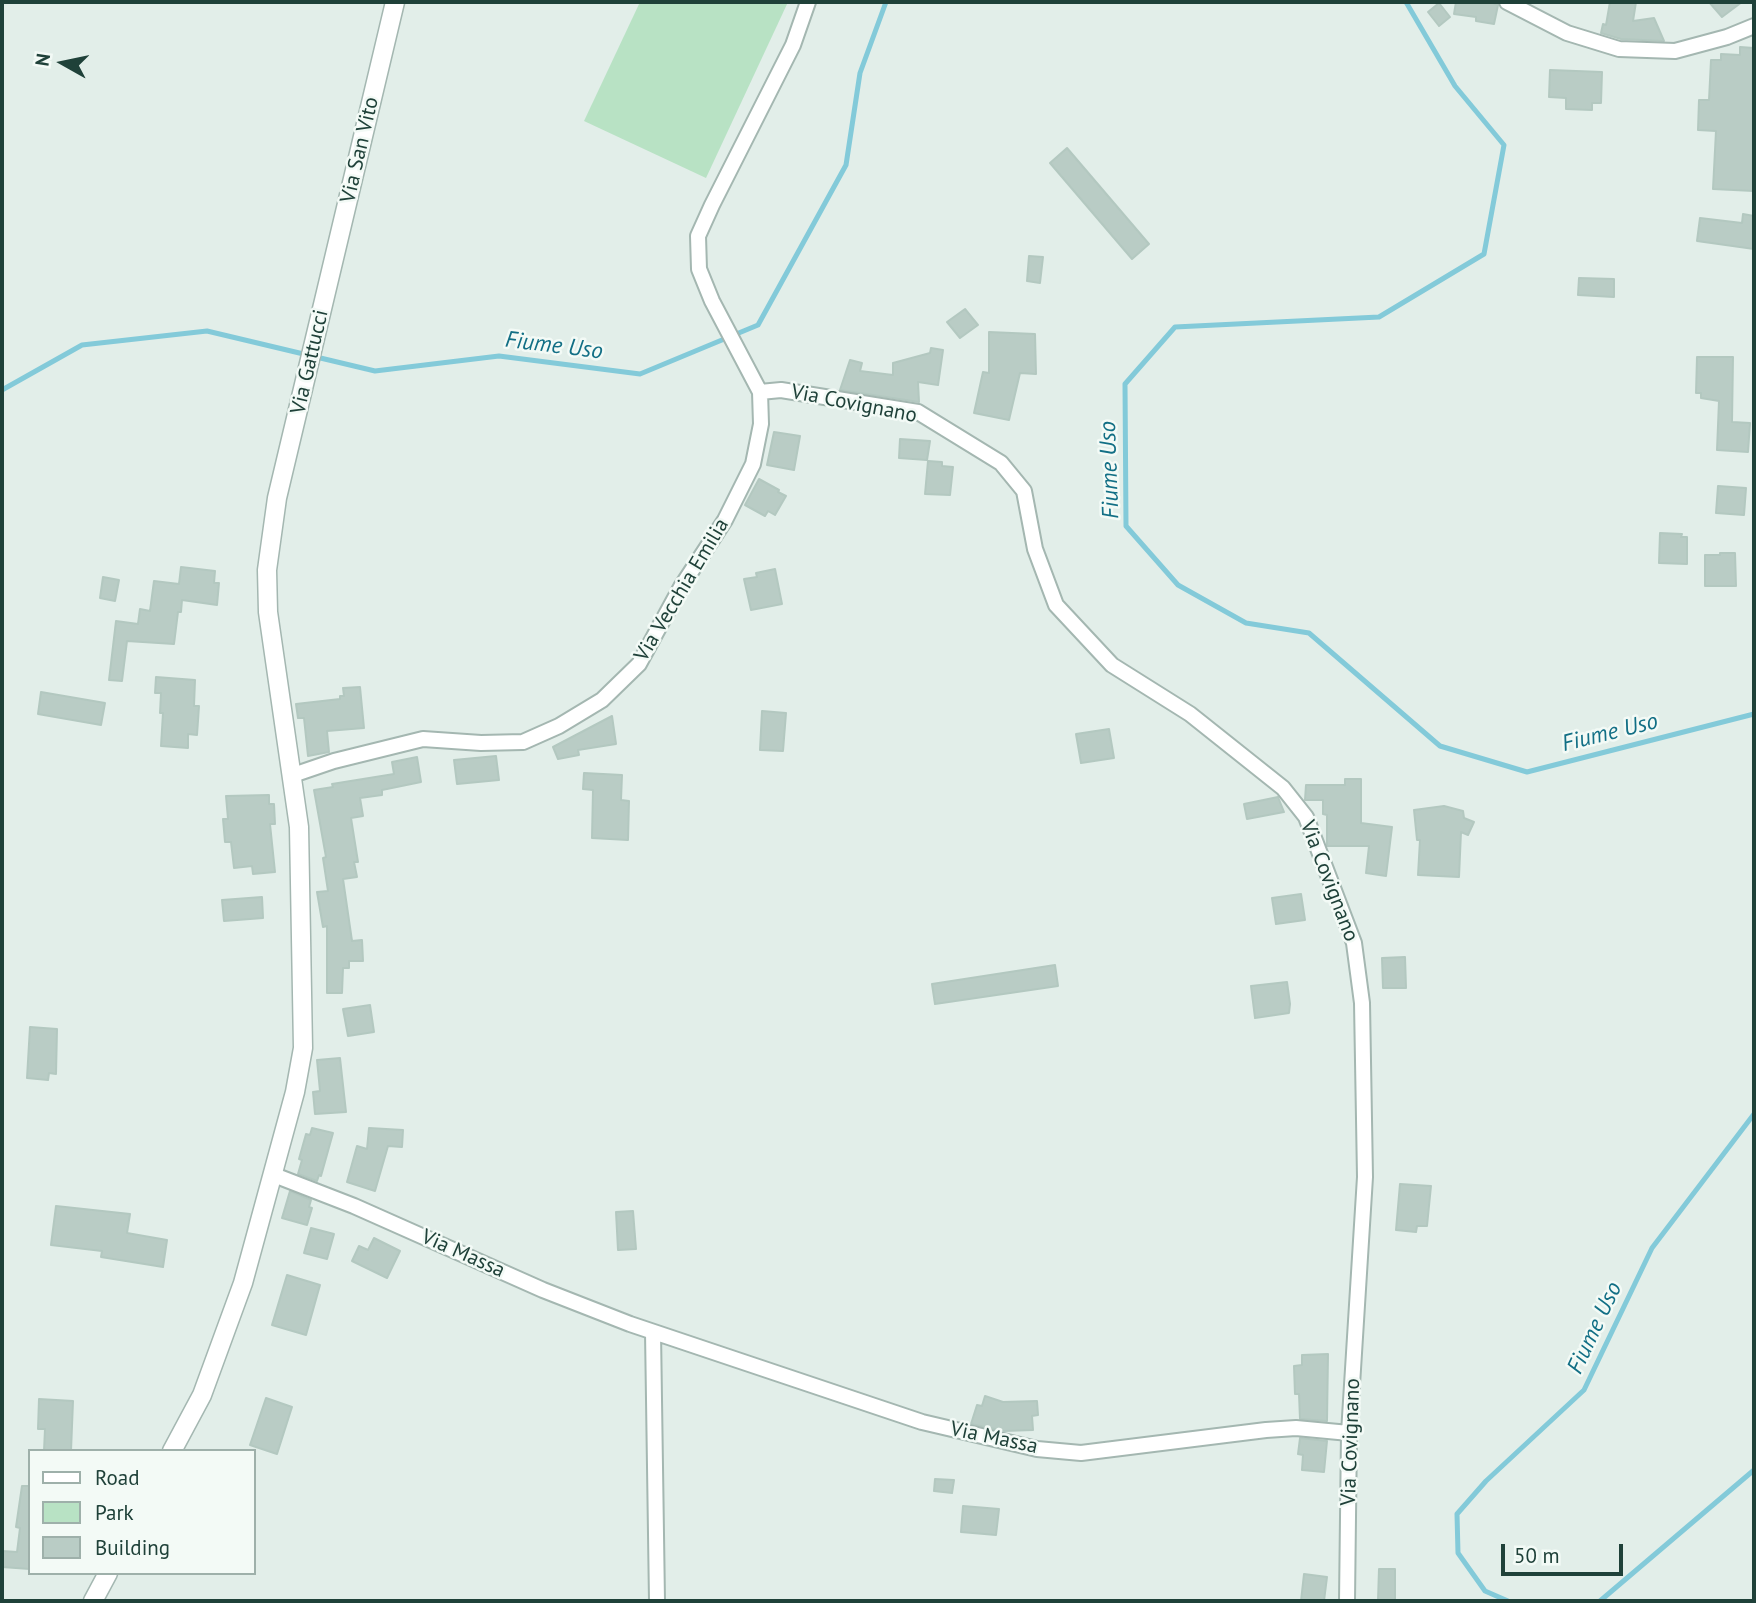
<!DOCTYPE html>
<style>
body{margin:0}
#map{position:relative;width:1756px;height:1603px;overflow:hidden;background:#e2eee9;font-family:"PT Sans",sans-serif}
canvas{display:block}
.frame{position:absolute;inset:0;border:4px solid #1f4139;pointer-events:none}
.legend{position:absolute;left:28px;top:1449px;width:228px;height:126px;box-sizing:border-box;background:#f3faf6;border:2px solid #9eb0aa;margin:0;padding:9px 12px;list-style:none;font-size:21px;color:#1f4139}
.legend li{display:flex;align-items:center;gap:14px;height:35px}
.legend b{width:35px;border:2px solid #9eb0aa}
.north{position:absolute;left:28px;top:28px;width:70px;height:70px;-webkit-text-stroke:5px #f3faf6;paint-order:stroke;rotate:279deg;font-size:19px;font-weight:700;line-height:28px;text-align:center;color:#1f4139}
.north::after{content:'';display:block;margin:auto;width:24px;height:32px;background:#1f4139;clip-path:polygon(50% 0,100% 100%,50% 72%,0 100%)}
.scale{position:absolute;left:1501px;top:1544px;width:122px;height:32px;box-sizing:border-box;border:4px solid #1f4139;border-top:0;padding-left:9px;font-size:21px;line-height:24px;white-space:nowrap;color:#1f4139;-webkit-text-stroke:5px #f3faf6;paint-order:stroke}
</style>
<div id="map">
<canvas width="1756" height="1603"></canvas>
<div class="frame"></div>
<ul class="legend">
<li><b style="height:9px;background:#fff"></b>Road</li>
<li><b style="height:19px;background:#b8e2c4"></b>Park</li>
<li><b style="height:19px;background:#b9ccc5"></b>Building</li>
</ul>
<div class="north">N</div>
<div class="scale">50 m</div>
</div>
<script>
const ctx = document.querySelector('canvas').getContext('2d');
ctx.lineJoin = 'round';
function fill(path, color) {
  ctx.fillStyle = color;
  ctx.fill(path, 'evenodd');
}
function strokePath(path, color, width, dash) {
  ctx.strokeStyle = color;
  ctx.lineWidth = width;
  ctx.lineCap = dash ? 'butt' : 'round';
  ctx.setLineDash(dash || []);
  ctx.stroke(path);
}
function drawText(font, color, halo, rows, align = 'center') {
  ctx.font = font + ' "PT Sans",sans-serif';
  ctx.lineWidth = 5;
  ctx.setLineDash([]);
  ctx.textBaseline = 'middle';
  ctx.strokeStyle = halo;
  ctx.fillStyle = color;
  for (const [text, x, y, turn = 0] of rows) {
    ctx.save();
    ctx.translate(x, y);
    ctx.rotate((+turn || 0) * Math.PI / 180);
    ctx.textAlign = isNaN(turn) ? turn : align;
    if (halo) ctx.strokeText(text, 0, 0);
    ctx.fillText(text, 0, 0);
    ctx.restore();
  }
}
fill(new Path2D(`
 M640 2H788L706 178 584 121Z`), '#b8e2c4');
strokePath(new Path2D(`
 M1406 2 1455 86 1504 145 1484 254 1379 317 1175 327 1125 384 1126 526 1178 585 1246 623 1309 633 1440 746 1527 772 1754 714
 M2 390 82 345 207 331 375 371 499 356 640 374 758 325 846 165 860 73 886 2
 M1508 1601 1485 1591 1458 1553 1457 1514 1486 1481 1584 1390 1652 1248 1754 1114
 M1600 1601 1754 1470`), '#83cad9', 5);
const building = new Path2D(`
 M1456 2H1490L1498 5 1494 24 1476 21V17L1454 14Z
 M1610 2H1636L1633 21 1654 18 1664 41 1621 39 1601 33 1603 24 1606 25Z
 M1709 2H1742L1722 17Z
 M1439 3 1450 17 1439 26 1428 12Z
 M1740 47 1754 48V191L1713 189 1716 131 1698 130 1699 100H1709L1711 60H1721V54L1740 55Z
 M1550 70 1602 72 1601 103H1592V110L1566 109V98L1549 97Z
 M1067 148 1149 244 1132 259 1050 163Z
 M1743 214 1754 216V249L1697 241 1700 218 1742 223Z
 M1029 256 1043 257 1040 283 1027 281Z
 M1579 278 1614 279V297L1578 295Z
 M965 309 978 325 960 338 947 322Z
 M989 332 1035 334 1036 374 1020 373 1009 420 974 413 983 372 989 373Z
 M931 348 943 350 938 385 918 382 919 402 840 390 850 360 862 363 860 371 893 375V363L930 353Z
 M1697 357H1733L1732 422 1750 423 1748 452 1717 450 1719 401 1701 398V393H1696Z
 M774 432 800 436 794 470 767 465Z
 M900 439 930 441 927 460 899 458Z
 M928 461 942 462V466L953 467 950 495 925 494Z
 M759 479 779 490 778 492 786 496 775 515 768 511 765 516 745 505Z
 M1718 486 1746 488 1744 515 1716 513Z
 M1660 533 1682 534 1681 537H1687V564L1659 563Z
 M1720 553H1735L1736 586H1705V555H1720Z
 M181 567 215 571 214 583H219L217 605 182 600 181 612H178L174 644 127 641 122 681 109 680 116 621 138 624 140 609 150 611 154 581 179 584Z
 M775 569 782 604 751 610 744 579 757 577 756 573Z
 M103 577 119 580 115 601 100 598Z
 M156 677 195 680 194 706H199L197 735 188 734V748L161 746 163 713H160L161 693H155Z
 M360 687 364 728 327 731 329 752 308 756 304 718H298L296 704 340 699V696H344L343 688Z
 M41 692 105 703 101 725 38 714Z
 M762 711 786 713 783 751 760 750Z
 M612 716 616 744 578 750 579 755 558 759 553 747Z
 M1109 729 1114 758 1081 763 1076 734Z
 M496 756 499 780 457 784 454 760Z
 M417 757 421 782 382 790V795L360 798 363 816 351 818 358 862H354L357 877 343 879 352 941 362 940 363 961H349V968H343L342 993H327V926L323 927 317 892 328 891 323 858 326 857 314 790 333 787 332 784 394 774 392 762Z
 M584 773 622 775 621 800 629 801 628 840 592 838 593 790 583 789Z
 M1345 779H1361V823L1392 827 1386 876 1366 873 1369 846H1327V815L1323 814V800H1305L1306 785H1345Z
 M269 795V804H274L275 824H270L275 872 253 874 252 866 234 868 231 842H225L223 819H228L226 796Z
 M1278 797 1284 812 1247 819 1244 804Z
 M1444 806 1463 811 1464 818 1474 822 1468 835 1461 832 1459 877 1418 875 1420 840H1417L1414 810Z
 M1301 894 1305 920 1276 924 1272 898Z
 M262 897 263 918 224 921 222 900Z
 M1405 957 1406 988H1383L1382 958Z
 M1055 965 1058 986 935 1004 932 984Z
 M1287 982 1290 1004 1289 1013 1255 1018 1251 986Z
 M370 1005 374 1032 348 1036 343 1009Z
 M30 1027 57 1029 56 1074 49 1073 48 1080 27 1078Z
 M340 1058 346 1112 315 1114 313 1092 320 1091 317 1060Z
 M312 1128 333 1133 321 1176 319 1175 317 1181 298 1174 302 1160 299 1159 306 1134 310 1135Z
 M369 1128 403 1130 402 1147 388 1146 375 1191 347 1182 357 1146 367 1149Z
 M1400 1184 1431 1186 1427 1226H1417L1416 1232 1396 1230Z
 M290 1191 311 1200 309 1207 312 1208 307 1225 282 1218Z
 M56 1206 130 1214 127 1233 167 1240 163 1267 101 1257 102 1251 51 1245Z
 M633 1211 636 1249 618 1250 616 1212Z
 M311 1228 334 1234 327 1259 304 1253Z
 M374 1238 400 1251 387 1278 352 1261 359 1246 368 1250Z
 M287 1275 320 1285 306 1335 272 1325Z
 M1328 1354 1327 1421 1300 1419 1299 1394H1295L1294 1366 1302 1365V1355Z
 M985 1396 1003 1402 1037 1401 1038 1415 1032 1416 1033 1430 1004 1431 971 1424 977 1405 982 1406Z
 M266 1398 292 1407 277 1454 250 1445Z
 M39 1399 73 1401 71 1451H44L45 1429H38Z
 M1300 1438 1327 1441 1324 1472 1302 1470 1303 1455 1298 1454Z
 M935 1479 954 1480 952 1493 934 1491Z
 M22 1486H30V1569L2 1567V1551L17 1552 20 1528 16 1527Z
 M963 1506 999 1509 996 1535 961 1532Z
 M1379 1569H1395V1601H1378Z
 M1304 1574 1327 1577 1324 1601H1301Z`);
fill(building, '#b9ccc5');
strokePath(building, '#b3c8c0', 2);
const minor = new Path2D(`
 M1507 2 1567 33 1619 49 1675 51 1727 37 1754 26
 M760 392 781 390 918 412 1001 463 1024 491 1035 549 1056 605 1112 665 1190 714 1283 788 1306 817 1354 943 1362 1003 1365 1177 1349 1433 1347 1601
 M293 775 334 761 423 739 481 743 523 742 559 726 602 700 639 664 681 587 725 520 753 464 761 424 760 392 712 301 699 269 698 236 712 205 793 45 808 2
 M274 1175 354 1206 543 1290 630 1324 922 1422 1037 1449 1081 1453 1266 1430 1296 1428 1349 1433
 M653 1332 657 1601`);
const tertiary = new Path2D(`
 M172 1451 202 1395 243 1283 295 1092 303 1048 299 827 268 612 267 570 277 498 395 2
 M93 1601 108 1573`);
strokePath(minor, '#a4b7b1', 18);
strokePath(tertiary, '#a4b7b1', 21);
strokePath(minor, '#fff', 14);
strokePath(tertiary, '#fff', 18);
drawText('21px', '#1f4139', '#f3faf6', [
 ["Via San Vito",360,150,-77],
 ["Via Gattucci",310,362,-77],
 ["Via Covignano",854,404,11],
 ["Via Vecchia Emilia",682,590,-59],
 ["Via Covignano",1329,881,69],
 ["Via Massa",463,1254,24],
 ["Via Massa",994,1438,12],
 ["Via Covignano",1351,1442,-88]
]);
drawText('italic 23px', '#126f85', '#f3faf6', [
 ["Fiume Uso",554,346,7],
 ["Fiume Uso",1110,470,-92],
 ["Fiume Uso",1610,733,-14],
 ["Fiume Uso",1595,1328,-65]
]);
</script>
